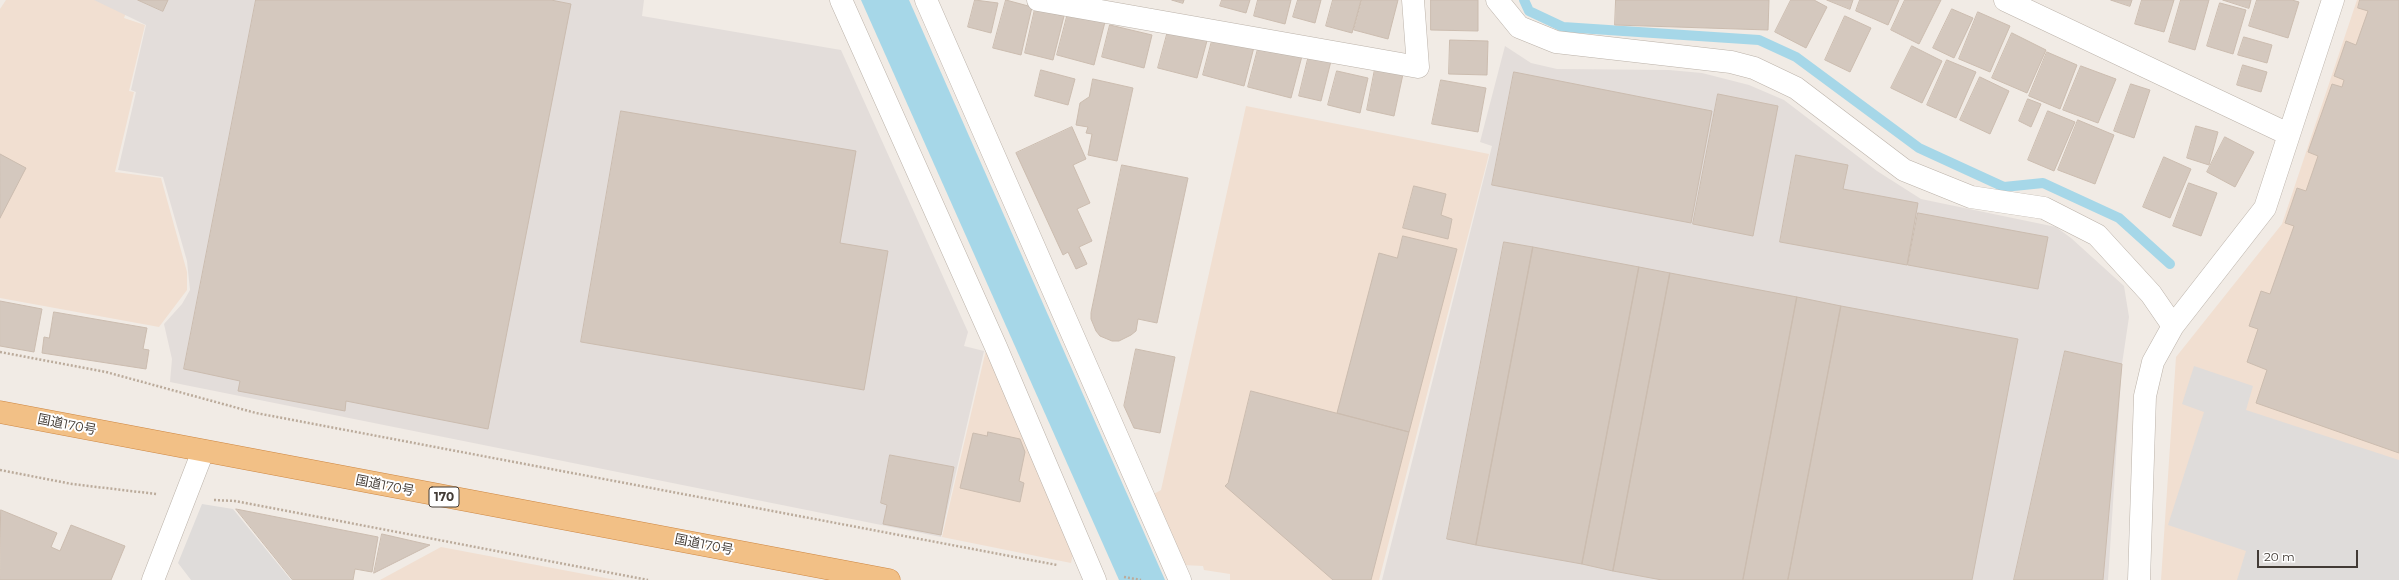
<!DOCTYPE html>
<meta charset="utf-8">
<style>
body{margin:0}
#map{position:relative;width:2399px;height:580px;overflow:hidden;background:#f1ebe5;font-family:Montserrat,sans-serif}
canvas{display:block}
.scale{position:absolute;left:2257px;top:550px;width:101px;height:18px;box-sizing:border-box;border:2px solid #423b35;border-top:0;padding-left:5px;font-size:12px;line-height:14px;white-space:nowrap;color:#423b35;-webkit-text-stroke:3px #fff;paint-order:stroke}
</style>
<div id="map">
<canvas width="2399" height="580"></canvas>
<div class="scale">20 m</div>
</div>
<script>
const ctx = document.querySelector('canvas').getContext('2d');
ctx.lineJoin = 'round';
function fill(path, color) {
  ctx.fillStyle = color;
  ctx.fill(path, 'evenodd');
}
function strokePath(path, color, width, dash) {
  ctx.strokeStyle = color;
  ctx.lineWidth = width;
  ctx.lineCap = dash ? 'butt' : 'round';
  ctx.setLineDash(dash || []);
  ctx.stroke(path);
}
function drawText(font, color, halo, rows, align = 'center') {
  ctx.font = font + ' Montserrat,"Noto Sans JP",sans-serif';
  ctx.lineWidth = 4;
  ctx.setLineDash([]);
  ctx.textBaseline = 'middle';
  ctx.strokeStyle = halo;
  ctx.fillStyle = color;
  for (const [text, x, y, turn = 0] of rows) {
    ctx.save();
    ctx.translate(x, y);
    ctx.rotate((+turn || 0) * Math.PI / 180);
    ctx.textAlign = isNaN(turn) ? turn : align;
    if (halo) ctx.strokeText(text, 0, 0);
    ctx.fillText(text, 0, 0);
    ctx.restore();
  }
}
fill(new Path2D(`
 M6 0H95L126 13 124 18 145 25 129 91 134 92 115 172 161 178 187 272V290L159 327 0 298V9Z
 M2357 0H2399V580H2161L2176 357 2282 224Z
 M1246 106 1489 154 1379 580H1230V574L1204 570 1203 566 1183 565 1152 495 1161 490Z
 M986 350 1074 549 1071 563 942 537Z
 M441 547 616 580H380Z`), '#f1dfd1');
fill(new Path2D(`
 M94 0H644L642 16 841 50 968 332 964 346 984 351 941 537 170 382 172 359 164 324 182 304 190 290 187 261 163 177 118 170 136 92 131 90 146 25Z
 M1505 46 1531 63 1557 69 1669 70 1702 73 1749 85 1784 100 1877 171 1921 199 2056 227 2071 238 2124 286 2129 317 2122 364 2108 580H1382L1492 146 1480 142Z`), '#e3ddda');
fill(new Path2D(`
 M2194 366 2253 386 2246 410 2399 460V580H2237L2246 551 2168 525 2204 412 2182 404Z
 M202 504 233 509 291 580H191L178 563Z`), '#dfdcda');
fill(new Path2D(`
 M861 0H909L1165 580H1119Z`), '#a6d7e8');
strokePath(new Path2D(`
 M1524 0 1529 11 1563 27 1759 40 1796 57 1919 148 2004 187 2043 183 2119 218 2170 264`), '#a6d7e8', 10);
const building = new Path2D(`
 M138 0H168L163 11Z
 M256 0H551L571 4 488 429 346 401 345 411 238 391 240 381 184 369Z
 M975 0 998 3 991 33 968 27Z
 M1006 0 1032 7 1021 55 993 48Z
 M1172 0H1184L1183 3Z
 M1222 0H1250L1246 13 1220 6Z
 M1258 0H1291L1285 24 1254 16Z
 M1298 0H1321L1315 23 1293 17Z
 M1333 0H1361L1352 33 1326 26Z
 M1362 0H1398L1388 39 1354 30Z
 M1431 0H1478V31L1431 30Z
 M1616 0H1769L1768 30 1615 25Z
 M1791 0H1814L1827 7 1806 48 1775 32Z
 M1827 0H1853L1850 9Z
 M1860 0H1899L1888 25 1856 11Z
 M1905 0H1941L1919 44 1891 30Z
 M2111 0H2132L2130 6Z
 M2142 0H2174L2164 32 2135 24Z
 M2181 0H2209L2195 50 2169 42Z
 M2223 0H2251L2249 8Z
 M2257 0H2292L2299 2 2288 38 2249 26Z
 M2360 0H2399V453L2256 403 2267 370 2247 362 2258 329 2249 326 2261 291 2270 294 2294 226 2285 223 2297 188 2306 191 2318 156 2308 152 2332 84 2342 87 2344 80 2334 76 2346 41 2356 45 2368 11 2358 8Z
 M2220 3 2246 10 2233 54 2207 46Z
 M1035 9 1064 16 1053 60 1025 53Z
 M1069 9 1106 18 1094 65 1057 55Z
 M1952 9 1973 18 1954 58 1933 48Z
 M1978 12 2010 26 1990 72 1959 59Z
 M1845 16 1871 28 1850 72 1825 60Z
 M1110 25 1152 35 1144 68 1102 57Z
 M1169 27 1208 37 1197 78 1158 68Z
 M2012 33 2046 50 2027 93 1992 78Z
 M1213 37 1254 47 1244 86 1203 75Z
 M2244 37 2272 45 2267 63 2238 55Z
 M1450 40 1488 41 1487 75 1449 74Z
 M1259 45 1302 56 1291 98 1248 87Z
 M1912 46 1942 61 1922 103 1891 88Z
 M2047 52 2077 65 2060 109 2029 96Z
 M1309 55 1331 61 1321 101 1299 96Z
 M1947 60 1976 72 1956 118 1927 105Z
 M2243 65 2267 72 2261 92 2237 85Z
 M2081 66 2116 79 2098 123 2063 110Z
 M1375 69 1403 74 1394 116 1367 110Z
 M1041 70 1075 79 1068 105 1035 96Z
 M1337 71 1368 78 1360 113 1328 105Z
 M1514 72 1712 111 1691 223 1492 185Z
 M1980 77 2009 91 1990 134 1960 120Z
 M1093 79 1133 88 1117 161 1088 155 1092 134 1086 133 1088 127 1076 125 1080 103 1089 97Z
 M1441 80 1486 88 1478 132 1432 124Z
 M2131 84 2150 90 2134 138 2114 131Z
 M1718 94 1778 106 1753 236 1693 224Z
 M2028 99 2041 104 2031 127 2019 121Z
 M621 111 856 151 840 243 888 251 864 390 581 342Z
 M2048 111 2075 122 2054 171 2028 160Z
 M2078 120 2114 135 2095 184 2058 170Z
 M2196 126 2218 132 2209 165 2187 158Z
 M1072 127 1086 159 1073 165 1090 203 1077 209 1092 241 1079 247 1087 264 1076 269 1068 252 1063 255 1016 153Z
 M2225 137 2254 152 2235 187 2207 172Z
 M0 154 26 168 0 218Z
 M1796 155 1848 165 1843 189 1918 203 1907 265 1780 242Z
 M2164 157 2191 169 2170 218 2143 207Z
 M1122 165 1188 178 1157 323 1138 319 1136 331 1131 335 1119 341H1112L1100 336 1096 331 1091 319V313Z
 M2189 183 2217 193 2201 236 2173 226Z
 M1414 186 1446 194 1441 215 1452 219 1448 239 1403 228Z
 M1918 213 2048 237 2038 289 1908 265Z
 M1403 236 1457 249 1409 432 1337 413 1379 253 1397 258Z
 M1504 242 1533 247 1476 545 1447 539Z
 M1533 247 1639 267 1582 564 1476 545Z
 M1639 267 1670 273 1613 571 1582 564Z
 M1670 273 1797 297 1743 580H1662L1613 571Z
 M1797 297 1841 306 1788 580H1743Z
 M0 301 42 309 34 352 0 346Z
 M1841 306 2018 339 1972 580H1788Z
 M54 312 147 328 143 349 149 350 146 369 42 353 44 337 49 338Z
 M1136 349 1175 357 1160 433 1134 428 1124 406Z
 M2065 351 2122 364 2103 580H2014Z
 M1251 391 1409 432 1371 580H1333L1225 486 1228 483Z
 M988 432 1020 439 1025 452 1019 481 1024 483 1020 502 960 488 973 433 987 436Z
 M890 455 954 467 941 535 883 524 887 505 881 503Z
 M236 509 378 537 372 572 355 569 353 580H293Z
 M1 510 57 533 51 547 60 551 71 525 125 546 111 580H0Z
 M382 534 430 545 374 573Z`);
fill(building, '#d4c8be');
strokePath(building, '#cbbcaf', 1);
const minor = new Path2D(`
 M841 0 996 347 1095 580
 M926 0 1180 580
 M1038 0 1418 67 1413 0
 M1497 0 1519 27 1556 42 1731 62 1754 68 1796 88 1904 170 1971 197 2044 208 2097 235 2151 294 2173 326
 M2005 0 2288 134
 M153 580 203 451
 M2139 580 2145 396 2153 362 2173 326 2265 208 2333 0`);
const trunk = new Path2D(`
 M0 412 889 580`);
strokePath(minor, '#bbb2a9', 23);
strokePath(trunk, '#cd8642', 23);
strokePath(new Path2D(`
 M0 352 106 372 256 413 1057 565
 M0 470 72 484 156 494
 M214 500 235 501 648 580
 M1124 577 1141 580`), '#bbab9b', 2.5, [2, 2]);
strokePath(minor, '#fff', 22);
strokePath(trunk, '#f2c086', 22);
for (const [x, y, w] of [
 [444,497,30]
]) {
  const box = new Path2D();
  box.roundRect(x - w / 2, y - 10, w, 20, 3);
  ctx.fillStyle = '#fff';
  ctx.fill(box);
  strokePath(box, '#423b35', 1);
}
drawText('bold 12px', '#423b35', null, [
 ["170",444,497]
]);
drawText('13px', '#423b35', '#fff', [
 ["国道170号",67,425,11],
 ["国道170号",385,486,11],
 ["国道170号",704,545,11]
]);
</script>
